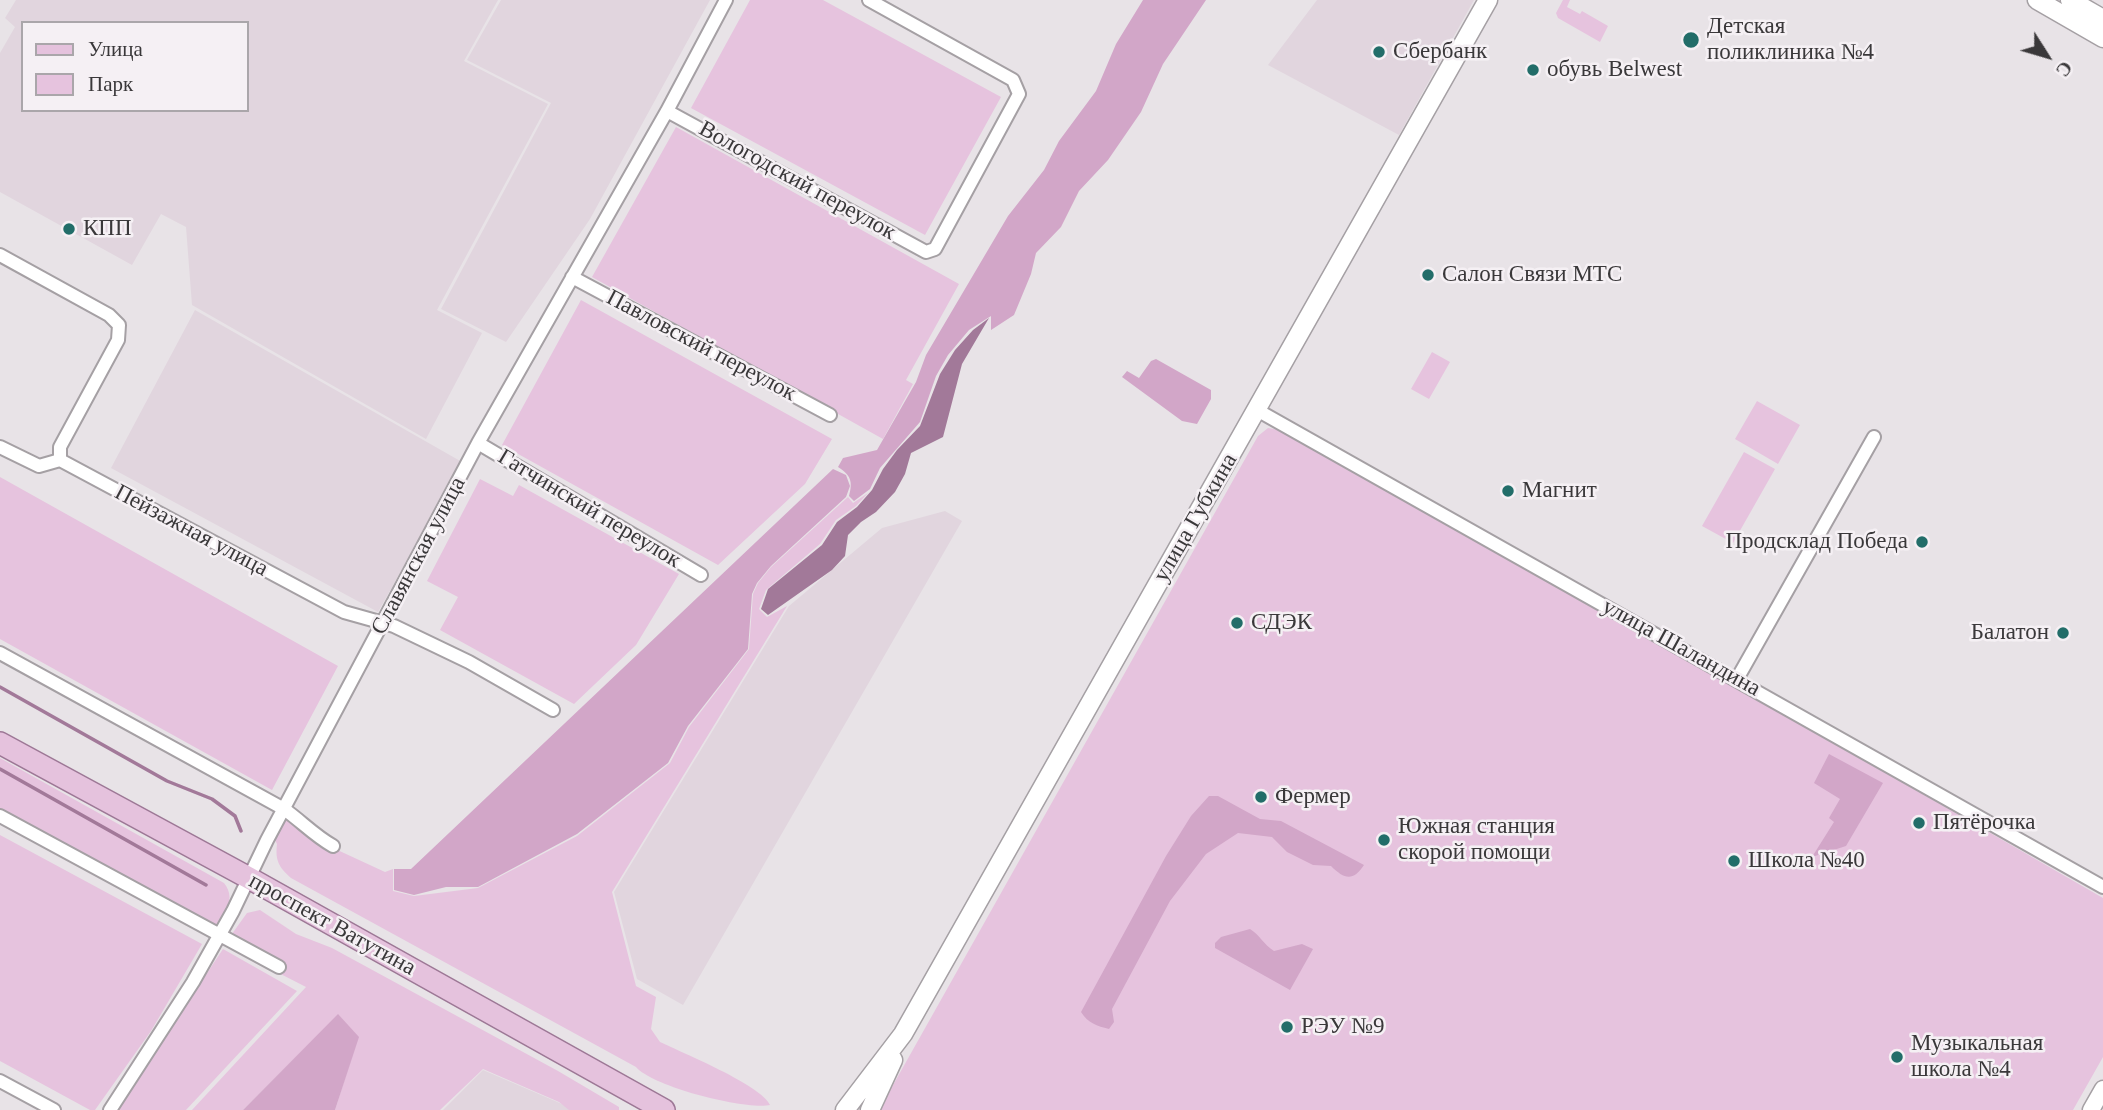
<!DOCTYPE html>
<meta charset="utf-8">
<style>
body{margin:0}
#map{position:relative;width:2103px;height:1110px;overflow:hidden;background:#e8e3e7;font-family:"Times New Roman",serif}
canvas{display:block}
.legend{position:absolute;left:21px;top:21px;width:228px;height:91px;box-sizing:border-box;background:#f5f0f4;border:2px solid #aaa6aa;margin:0;padding:9px 12px;list-style:none;font-size:21px;color:#3a383a}
.legend li{display:flex;align-items:center;gap:14px;height:35px}
.legend b{width:35px;border:2px solid #aaa6aa}
.north{position:absolute;left:2012px;top:21px;width:70px;height:70px;-webkit-text-stroke:5px #f5f0f4;paint-order:stroke;rotate:127deg;font-size:19px;font-weight:700;line-height:28px;text-align:center;color:#3a383a}
.north::after{content:'';display:block;margin:auto;width:24px;height:32px;background:#3a383a;clip-path:polygon(50% 0,100% 100%,50% 72%,0 100%)}
</style>
<div id="map">
<canvas width="2103" height="1110"></canvas>
<ul class="legend">
<li><b style="height:9px;background:#e5c2dd"></b>Улица</li>
<li><b style="height:19px;background:#e6c3de"></b>Парк</li>
</ul>
<div class="north">С</div>
</div>
<script>
const ctx = document.querySelector('canvas').getContext('2d');
ctx.lineJoin = 'round';
function fill(path, color) {
  ctx.fillStyle = color;
  ctx.fill(path, 'evenodd');
}
function strokePath(path, color, width, dash) {
  ctx.strokeStyle = color;
  ctx.lineWidth = width;
  ctx.lineCap = dash ? 'butt' : 'round';
  ctx.setLineDash(dash || []);
  ctx.stroke(path);
}
function drawText(font, color, halo, rows, align = 'center') {
  ctx.font = font + ' "Times New Roman",serif';
  ctx.lineWidth = 5;
  ctx.setLineDash([]);
  ctx.textBaseline = 'middle';
  ctx.strokeStyle = halo;
  ctx.fillStyle = color;
  for (const [text, x, y, turn = 0] of rows) {
    ctx.save();
    ctx.translate(x, y);
    ctx.rotate((+turn || 0) * Math.PI / 180);
    ctx.textAlign = isNaN(turn) ? turn : align;
    if (halo) ctx.strokeText(text, 0, 0);
    ctx.fillText(text, 0, 0);
    ctx.restore();
  }
}
fill(new Path2D(`
 M16 0H498L464 61 548 104 437 310 482 333 426 439 192 305 186 227 161 214 132 265 0 192V53L15 27 5 18ZM23 23H247V110H23Z
 M501 0H710L590 219 506 342 441 309 551 103 467 60Z
 M1317 0H1474L1399 135 1268 65Z
 M195 310 462 462 378 612 111 468Z
 M945 511 962 521 683 1005 637 979 614 892 789 606 882 528Z
 M483 1070 576 1110H443Z`), '#e1d5de');
fill(new Path2D(`
 M750 0H823L1001 97 925 235 691 108Z
 M1563 0H1570L1567 7 1580 14 1582 11 1608 26 1600 42 1558 18 1556 13Z
 M676 127 959 284 906 380 913 384 883 439 592 277Z
 M581 300 832 439 805 484 718 565 502 445Z
 M1432 352 1450 362 1429 399 1411 389Z
 M1757 401 1800 425 1778 464 1735 439Z
 M1268 428 1280 430 1739 688 2103 898V1057L2073 1110H879L1258 436Z
 M1744 452 1775 469 1733 543 1702 526Z
 M0 477 338 666 272 790 0 639Z
 M480 479 513 496 519 485 679 574 636 645 574 704 440 630 458 597 427 581Z
 M868 493 856 506 836 520 820 544 766 590 759 609 767 617 787 606 612 892 636 986 656 997 651 1029 660 1042C683 1053 761 1085 770 1105 745 1110 653 1087 636 1067L291 878C279 867 275 861 277 844L275 840 288 816 318 841 385 872 393 869V891L414 896 478 888 577 836 670 763 689 727 749 649 753 594 758 583 771 567 848 497 853 503Z
 M0 758 224 883C239 902 220 920 209 937L0 824Z
 M0 835 202 944 151 1031 95 1110H90L0 1061Z
 M260 910 296 934 332 948 558 1071 619 1107V1110H569L559 1102 483 1069 440 1110H335L358 1037 338 1015 243 1110H192L306 987 224 945 247 913Z
 M223 949 297 991 186 1110H116Z`), '#e6c3de');
fill(new Path2D(`
 M1143 0H1206L1163 64 1141 112 1108 160 1079 191 1061 227 1036 253 1031 274 1014 315 991 330V316L969 330 948 355 936 376 920 422 880 468 870 489 854 501 849 496C853 482 851 475 838 467L843 458 877 450 916 382 926 355 1008 216 1044 170 1059 141 1096 91 1116 44Z
 M1156 359 1211 390V399L1197 424 1182 421 1122 377 1127 371 1139 378 1151 361Z
 M833 469 846 475 850 486 846 497 771 566 757 583 752 594 748 649 688 726 668 763 577 834 478 887H446L414 895 394 890V869H411Z
 M1829 754 1883 783 1846 846 1812 857 1834 822 1829 818 1840 799 1814 783Z
 M1209 796H1218L1260 819 1281 821 1364 865C1353 882 1344 879 1331 866L1313 865 1287 852 1272 837 1238 833 1206 854 1170 901 1112 1009 1114 1022 1109 1029C1097 1026 1088 1023 1081 1012L1166 856 1191 816Z
 M1250 929C1260 935 1263 944 1274 951L1302 944 1313 949 1290 990 1215 948V943L1221 937Z
 M338 1014 359 1037 335 1110H243Z`), '#d2a6c8');
fill(new Path2D(`
 M989 318 962 364 943 437 911 453 905 474 895 492 876 512 861 522 848 535 845 556 832 570 768 615 761 609 768 589 822 545 837 522 857 507 872 490 883 469 897 450 920 426 940 374 955 350 973 330Z`), '#a27999');
strokePath(new Path2D(`
 M0 687 167 781 212 799 235 816 241 831
 M0 769 206 885`), '#a27999', 3.5);
const minor = new Path2D(`
 M667 111 926 252 935 249 1019 94 1013 80 869 0
 M0 255 109 315 119 325 118 340 60 447V460
 M572 277 830 415
 M1257 410 2103 887
 M478 443 701 575
 M0 447 39 466 60 460 344 612 394 626 469 662 553 710
 M0 653 284 809C301 821 315 836 333 846
 M1737 679 1874 437
 M0 816 279 967
 M0 1081 54 1110
 M110 1110 193 982 233 911 267 840 478 443 667 111 726 0`);
const tertiary = new Path2D(`
 M2091 1110 2103 1089`);
const secondary = new Path2D(`
 M2037 0 2103 38
 M2070 0 2103 19
 M845 1110 903 1034 1488 0
 M870 1110 893 1060`);
const primary = new Path2D(`
 M0 743 249 878 664 1110`);
strokePath(minor, '#a5a0a4', 16);
strokePath(tertiary, '#a5a0a4', 19);
strokePath(secondary, '#a5a0a4', 21);
strokePath(primary, '#9d7896', 24);
strokePath(minor, '#fff', 12);
strokePath(tertiary, '#fff', 16);
strokePath(secondary, '#fff', 18);
strokePath(primary, '#e5c2dd', 21);
for (const [x, y, r, color] of [
 [1691,40,9,"#226d69"],
 [1379,52,7,"#226d69"],
 [1533,70,7,"#226d69"],
 [69,229,7,"#226d69"],
 [1428,275,7,"#226d69"],
 [1508,491,7,"#226d69"],
 [1922,542,7,"#226d69"],
 [1237,623,7,"#226d69"],
 [2063,633,7,"#226d69"],
 [1261,797,7,"#226d69"],
 [1919,823,7,"#226d69"],
 [1384,840,7,"#226d69"],
 [1734,861,7,"#226d69"],
 [1287,1027,7,"#226d69"],
 [1897,1057,7,"#226d69"]
]) {
  const dot = new Path2D();
  dot.arc(x, y, r, 0, 2 * Math.PI);
  ctx.fillStyle = color;
  ctx.fill(dot);
  strokePath(dot, '#f5f0f4', 2.5);
}
drawText('23px', '#3a383a', '#f5f0f4', [
 ["Детская",1707,27],
 ["поликлиника №4",1707,53],
 ["Сбербанк",1393,52],
 ["обувь Belwest",1547,70],
 ["КПП",83,229],
 ["Салон Связи МТС",1442,275],
 ["Магнит",1522,491],
 ["Продсклад Победа",1908,542,"right"],
 ["СДЭК",1251,623],
 ["Балатон",2049,633,"right"],
 ["Фермер",1275,797],
 ["Пятёрочка",1933,823],
 ["Южная станция",1398,827],
 ["скорой помощи",1398,853],
 ["Школа №40",1748,861],
 ["РЭУ №9",1301,1027],
 ["Музыкальная",1911,1044],
 ["школа №4",1911,1070]
], 'left');
drawText('23px', '#3a383a', '#f5f0f4', [
 ["Вологодский переулок",797,181,29],
 ["Павловский переулок",701,346,28],
 ["Гатчинский переулок",589,509,31],
 ["улица Губкина",1196,518,-60],
 ["Пейзажная улица",191,531,28],
 ["Славянская улица",419,556,-62],
 ["улица Шаландина",1681,648,29],
 ["проспект Ватутина",332,925,29]
]);
</script>
